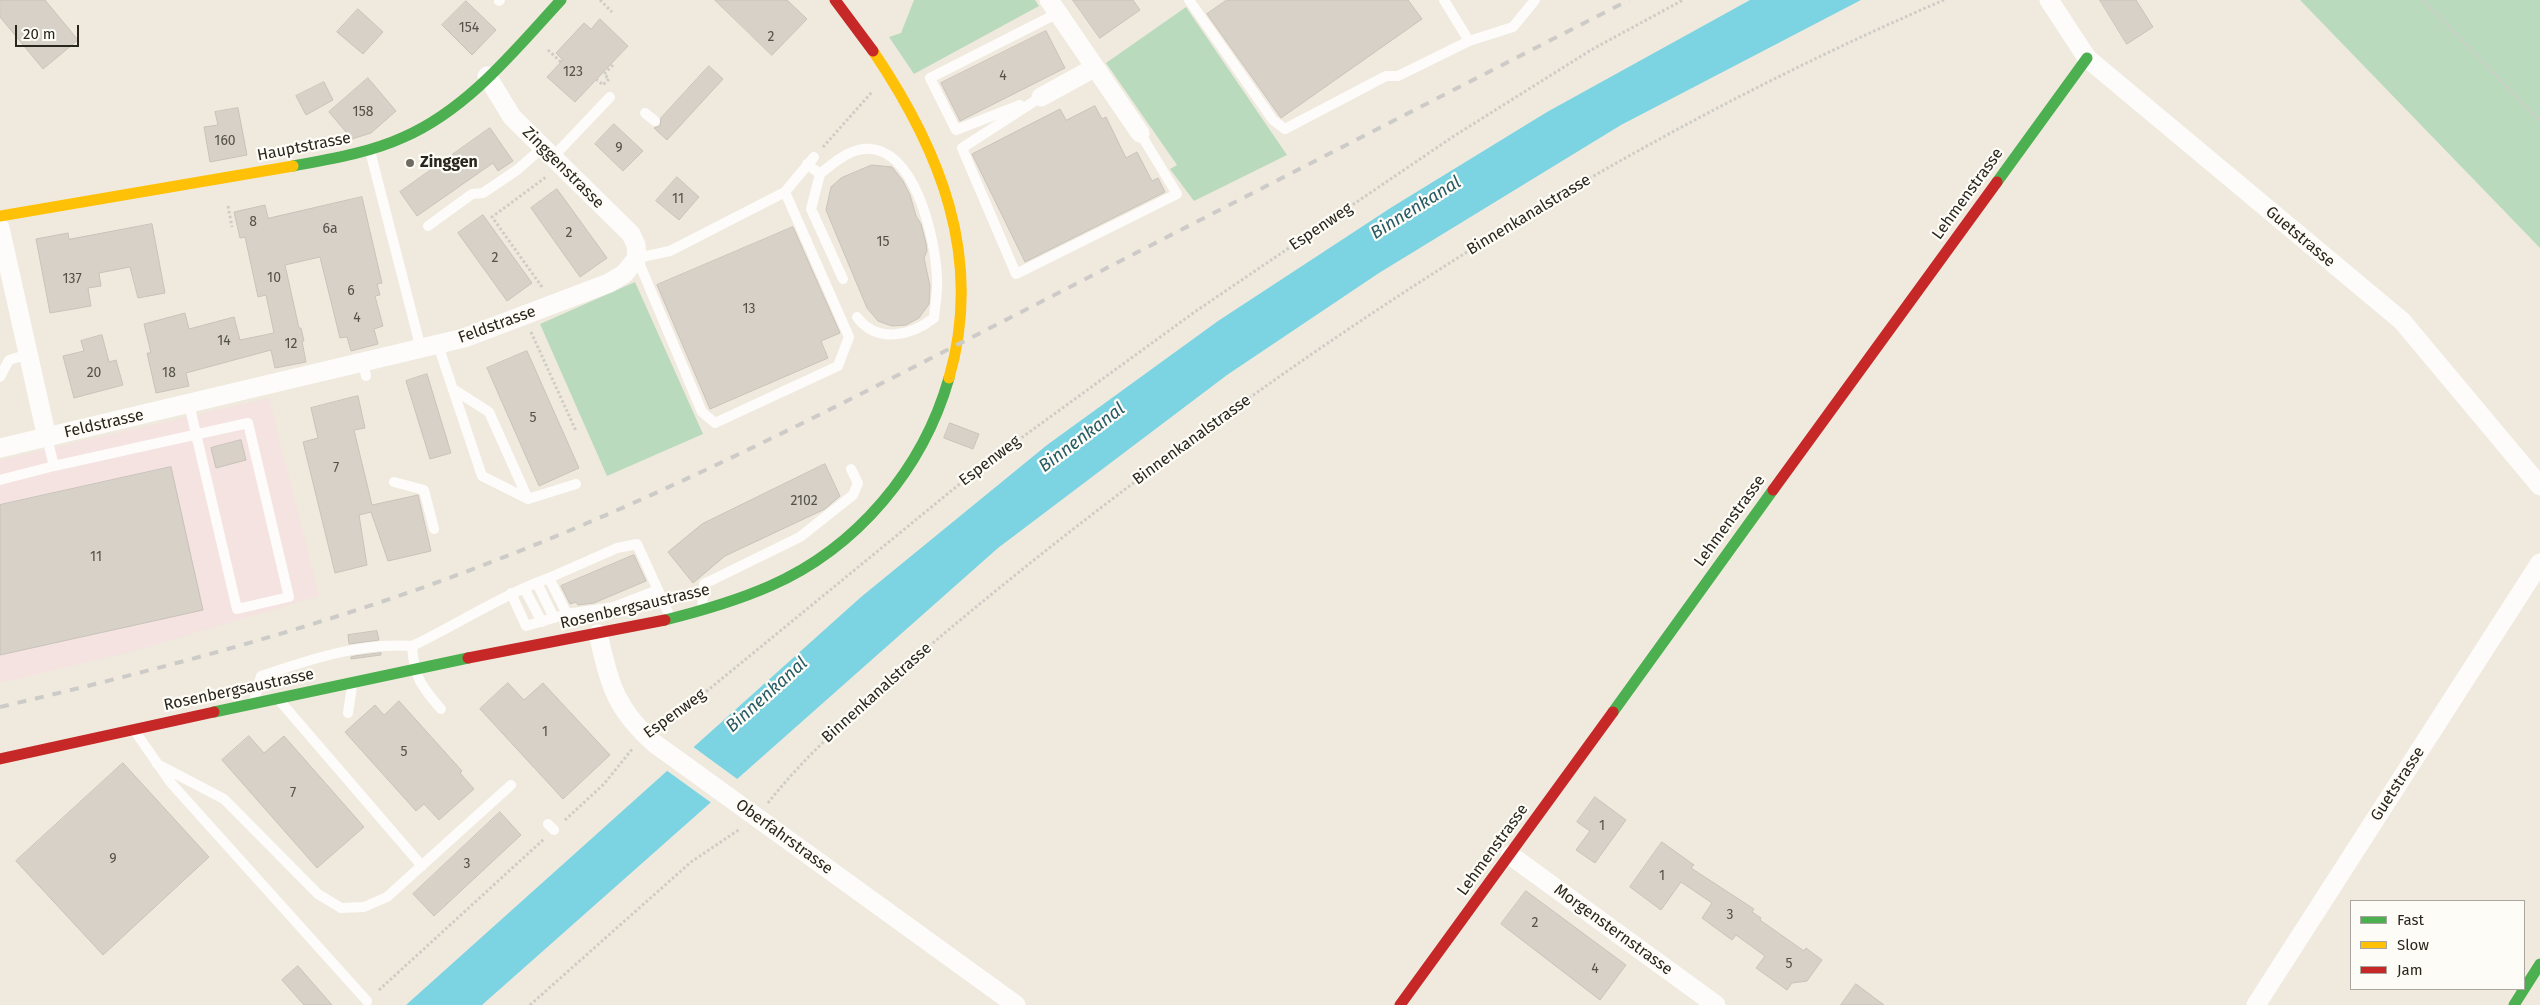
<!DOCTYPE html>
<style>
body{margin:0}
#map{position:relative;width:2540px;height:1005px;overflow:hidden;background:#f0eade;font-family:"Fira Sans",sans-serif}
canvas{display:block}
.legend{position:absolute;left:2350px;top:900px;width:175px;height:90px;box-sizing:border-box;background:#fefcf7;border:1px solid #a9a6a0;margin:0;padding:6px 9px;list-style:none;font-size:15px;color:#29261d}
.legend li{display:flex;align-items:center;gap:10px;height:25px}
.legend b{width:25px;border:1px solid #a9a6a0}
.scale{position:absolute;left:15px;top:25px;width:64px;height:22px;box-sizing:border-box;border:2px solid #29261d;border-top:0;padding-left:6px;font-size:15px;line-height:18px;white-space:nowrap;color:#29261d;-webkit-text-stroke:4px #fefcf7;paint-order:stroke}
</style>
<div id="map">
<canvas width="2540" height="1005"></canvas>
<ul class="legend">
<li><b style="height:6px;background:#4caf50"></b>Fast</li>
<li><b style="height:6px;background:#ffc107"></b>Slow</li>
<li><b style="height:6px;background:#c62828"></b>Jam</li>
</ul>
<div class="scale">20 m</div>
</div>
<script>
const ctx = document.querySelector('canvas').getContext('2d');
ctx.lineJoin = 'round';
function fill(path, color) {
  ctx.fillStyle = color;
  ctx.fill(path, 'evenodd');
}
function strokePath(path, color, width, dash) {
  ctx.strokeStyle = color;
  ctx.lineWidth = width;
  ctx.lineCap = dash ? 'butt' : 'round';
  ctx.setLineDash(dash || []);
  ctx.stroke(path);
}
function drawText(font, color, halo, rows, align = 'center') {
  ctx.font = font + ' "Fira Sans",sans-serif';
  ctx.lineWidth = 4.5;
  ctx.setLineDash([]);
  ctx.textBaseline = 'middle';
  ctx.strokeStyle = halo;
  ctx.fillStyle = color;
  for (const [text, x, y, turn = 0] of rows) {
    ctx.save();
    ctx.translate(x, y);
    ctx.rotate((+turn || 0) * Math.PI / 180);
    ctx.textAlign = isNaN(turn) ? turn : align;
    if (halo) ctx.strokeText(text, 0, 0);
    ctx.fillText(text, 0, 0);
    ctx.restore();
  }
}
fill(new Path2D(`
 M269 398 319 596 138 650 0 683V460Z`), '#f4e3e0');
fill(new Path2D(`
 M914 0H1035L1039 6 914 74 889 37 901 33Z
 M2300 0H2540V248Z
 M1186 7 1287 155 1194 201 1170 169 1177 165 1106 63Z
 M635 282 703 434 607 476 540 324Z`), '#badabd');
fill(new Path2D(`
 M1750 0H1861L1621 125 1379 273 1227 375 998 548 482 1005H406L861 597 1047 445 1218 321 1392 207 1547 112Z`), '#7cd4e3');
fill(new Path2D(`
 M692 746 740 781 713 804 666 770Z`), '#f0eade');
const building = new Path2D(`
 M0 0H45L78 40 43 69 0 17Z
 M715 0H787L807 19 772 55Z
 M1073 0H1133L1140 10 1100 38Z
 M1227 0H1408L1422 19 1281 118 1207 14Z
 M2100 0H2136L2153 27 2127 44Z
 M466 1 496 30 472 55 442 25Z
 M358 9 383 32 363 54 337 32Z
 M600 19 628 46 575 102 547 77 563 60 556 53 584 23 591 29Z
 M1046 31 1065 68 960 121 941 83Z
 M709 66 723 79 667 140 654 128 660 126 661 118Z
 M368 78 396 111 371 133 352 139 329 112Z
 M324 82 333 100 306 115 296 96Z
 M1095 106 1102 119 1106 117 1126 158 1137 152 1152 181 1158 178 1165 192 1025 262 972 154 1060 109 1066 120Z
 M238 108 247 155 210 162 204 127 218 125 215 112Z
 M614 124 643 151 623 171 595 144Z
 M490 128 513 161 498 171 493 163 417 216 400 192Z
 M872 165 892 167 903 181 910 195 916 216 921 224 926 243 927 251 924 258 930 286 929 304 919 318 906 325 892 326 878 321 867 308 826 210 831 187 841 178Z
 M677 177 699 197 679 220 656 201Z
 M557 189 607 258 580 277 531 208Z
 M362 197 382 283 377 284 380 295 375 296 383 326 374 329 378 344 351 351 347 337 340 338 320 257 285 265 299 328H301L304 341H302L306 362 275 368 271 350 186 373 189 386 156 393 147 353H151L144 324 185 313 189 329 234 317 240 340 274 333 266 295 258 297 245 237 240 238 234 212 265 205 268 218Z
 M483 215 532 283 507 301 458 233Z
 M152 224 165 293 138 298 130 267 99 273 101 286 88 288 91 306 50 313 36 239 68 233 69 239Z
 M793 227 840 333 821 341 828 358 710 409 657 285Z
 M102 335 109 362 116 360 123 385 74 398 63 356 84 351 81 341Z
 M527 351 579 468 539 486 487 368Z
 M427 374 451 453 430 459 406 381Z
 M358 396 365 428 354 430 372 505 418 495 431 551 388 561 371 512 359 515 367 565 335 573 303 442 318 438 311 408Z
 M950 423 979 434 973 449 944 438Z
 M241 440 246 460 216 468 211 448Z
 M825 464 840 496 825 509 725 556 693 583 668 552 702 524Z
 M171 467 203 610 0 655V505Z
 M634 555 646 581 594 603 578 605 576 602 570 604 561 586Z
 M377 631 379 640 349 644 348 635Z
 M381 653V655L351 659V657L355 656Z
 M508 683 524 700 543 683 610 755 563 799 480 709Z
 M399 701 462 771 460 773 474 789 439 820 424 804 416 811 345 732 375 705 384 715Z
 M249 736 264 753 284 736 364 827 317 868 222 760Z
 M123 763 209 857 103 955 16 861Z
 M1595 797 1626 820 1595 863 1576 850 1590 831 1577 822Z
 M500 812 521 835 434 916 413 894Z
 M1662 842 1694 865 1691 868 1754 909 1752 912 1761 918 1760 920 1804 951 1806 948 1822 960 1807 981 1792 983 1787 990 1756 968 1765 956 1736 935 1732 940 1702 918 1712 903 1681 882 1661 910 1630 887Z
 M1526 891 1626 965 1600 1000 1501 924Z
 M298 966 332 1005H304L282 980Z
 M1856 984 1884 1005H1841Z`);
fill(building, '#d7d1c8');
strokePath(building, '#c8c2ba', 1);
strokePath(new Path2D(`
 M600 0 612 12
 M2423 0 2540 121
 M548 50 561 62
 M596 79 603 85 609 79 604 74 614 64
 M823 147 872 92
 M228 206 232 227
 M542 287 492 217 546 177
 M531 332 576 431
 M662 724 680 713 973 473 1196 311 1454 136 1591 50 1683 0
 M768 803C796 767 829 736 863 705 919 653 979 604 1039 556 1317 336 1618 140 1944 0
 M565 820 604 784 633 748
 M379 990 544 839
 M530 1005 691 862 740 829`), '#ceccc7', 3, [2.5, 2.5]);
strokePath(new Path2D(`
 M1189 0 1273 120 1285 129 1386 76H1398L1469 41
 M1444 0 1469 41 1513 27 1535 0
 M499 1 500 0
 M1041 97 962 148 1016 274 1177 194 1140 133
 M1020 105 956 130 930 78 1058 13
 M645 113 655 121
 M370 151 421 349
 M552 158 610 97
 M807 164 820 174 811 209 843 279
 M820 174C832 164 847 151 863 149 915 143 936 241 937 279 938 292 935 305 934 318 911 336 877 344 857 317
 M785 192 849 337 838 366 715 423 702 412 637 258 670 251 785 192 814 157
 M428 226 472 194 483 193 517 170 542 148
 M438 345 482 476 528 499 576 484
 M363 363 366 376
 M0 377 9 360 29 354
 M453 389 489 412 528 499
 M47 438 54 466 248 423 289 597 237 609 189 404
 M0 480 54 466
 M394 482 424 490 434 529
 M549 578 617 548 637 544 658 590
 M537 583 554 618
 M524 588 542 622
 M511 593 526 626 567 614
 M702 609 704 584 800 537 853 495 858 483 851 469
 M279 700 422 866
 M254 701 261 676C308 660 361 642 412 646
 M441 709C421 686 414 677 412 646 458 624 500 596 549 578L567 614 614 607 658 590 670 617
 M348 713 352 686
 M134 730 171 783 367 1001
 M157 764 224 799 318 894 341 908 364 907 387 897 511 785
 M548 824 554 830`), '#fdfcfa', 10);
strokePath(new Path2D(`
 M1049 0 1140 133
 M2049 0 2087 58 2402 321 2540 486
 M1041 97 1094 68
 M0 228 47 438
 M0 448 464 338 609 283 624 274 637 258 636 245 631 234 512 117 487 76
 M598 634C610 684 614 707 654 743L1016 1005
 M1510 855 1716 1005
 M2256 1005 2540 563`), '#fdfcfa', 19);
strokePath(new Path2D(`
 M293 166C331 159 369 153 404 137 468 109 515 50 561 0
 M1997 182 2087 58
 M665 620C701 611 736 601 770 586 857 548 923 469 949 378
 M214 712 468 658
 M1613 712 1773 490
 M2514 1005 2540 964`), '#4caf50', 11);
strokePath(new Path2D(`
 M873 51C940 150 984 257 949 378
 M0 216 293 166`), '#ffc107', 11);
strokePath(new Path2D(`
 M835 0 873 51
 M1773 490 1997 182
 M468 658 665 620
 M0 759 214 712
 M1400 1005 1613 712`), '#c62828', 11);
strokePath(new Path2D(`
 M0 707C162 669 325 626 481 566 671 494 851 399 1031 307 1231 204 1430 102 1629 0`), '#cdcbc8', 4, [9, 9]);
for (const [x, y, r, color] of [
 [410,163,5,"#6f6b61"]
]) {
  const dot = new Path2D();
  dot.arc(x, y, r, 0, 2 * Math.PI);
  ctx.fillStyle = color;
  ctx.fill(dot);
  strokePath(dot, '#fefcf7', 2);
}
drawText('14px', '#545148', null, [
 ["154",469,28],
 ["2",771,37],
 ["123",573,72],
 ["4",1003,76],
 ["158",363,112],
 ["160",225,141],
 ["9",619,148],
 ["11",678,199],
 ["8",253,222],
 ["6a",330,229],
 ["2",569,233],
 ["15",883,242],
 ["2",495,258],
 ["10",274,278],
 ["137",72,279],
 ["6",351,291],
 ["13",749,309],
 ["4",357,318],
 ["14",224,341],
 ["12",291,344],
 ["20",94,373],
 ["18",169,373],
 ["5",533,418],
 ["7",336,468],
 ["2102",804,501],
 ["11",96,557],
 ["1",545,732],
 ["5",404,752],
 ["7",293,793],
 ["1",1602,826],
 ["9",113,859],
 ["3",467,864],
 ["1",1662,876],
 ["3",1730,915],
 ["2",1535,923],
 ["5",1789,964],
 ["4",1595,969]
]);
drawText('16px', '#29261d', '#fefcf7', [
 ["Hauptstrasse",304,147,-11],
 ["Zinggenstrasse",563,168,45],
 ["Lehmenstrasse",1968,194,-54],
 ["Binnenkanalstrasse",1529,215,-31],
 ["Espenweg",1321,227,-34],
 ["Guetstrasse",2300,237,40],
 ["Feldstrasse",497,325,-20],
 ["Feldstrasse",104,424,-13],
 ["Binnenkanalstrasse",1192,440,-36],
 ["Espenweg",990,461,-37],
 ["Lehmenstrasse",1730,521,-54],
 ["Rosenbergsaustrasse",635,607,-13],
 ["Rosenbergsaustrasse",239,690,-12],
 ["Binnenkanalstrasse",877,693,-42],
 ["Espenweg",675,714,-36],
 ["Guetstrasse",2398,784,-57],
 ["Oberfahrstrasse",784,837,36],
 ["Lehmenstrasse",1493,850,-54],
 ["Morgensternstrasse",1613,930,36]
]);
drawText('bold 16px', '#29261d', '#fefcf7', [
 ["Zinggen",420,163]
], 'left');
drawText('italic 18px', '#265b66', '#fefcf7', [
 ["Binnenkanal",1416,208,-32],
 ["Binnenkanal",1082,438,-37],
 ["Binnenkanal",767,695,-42]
]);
</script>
